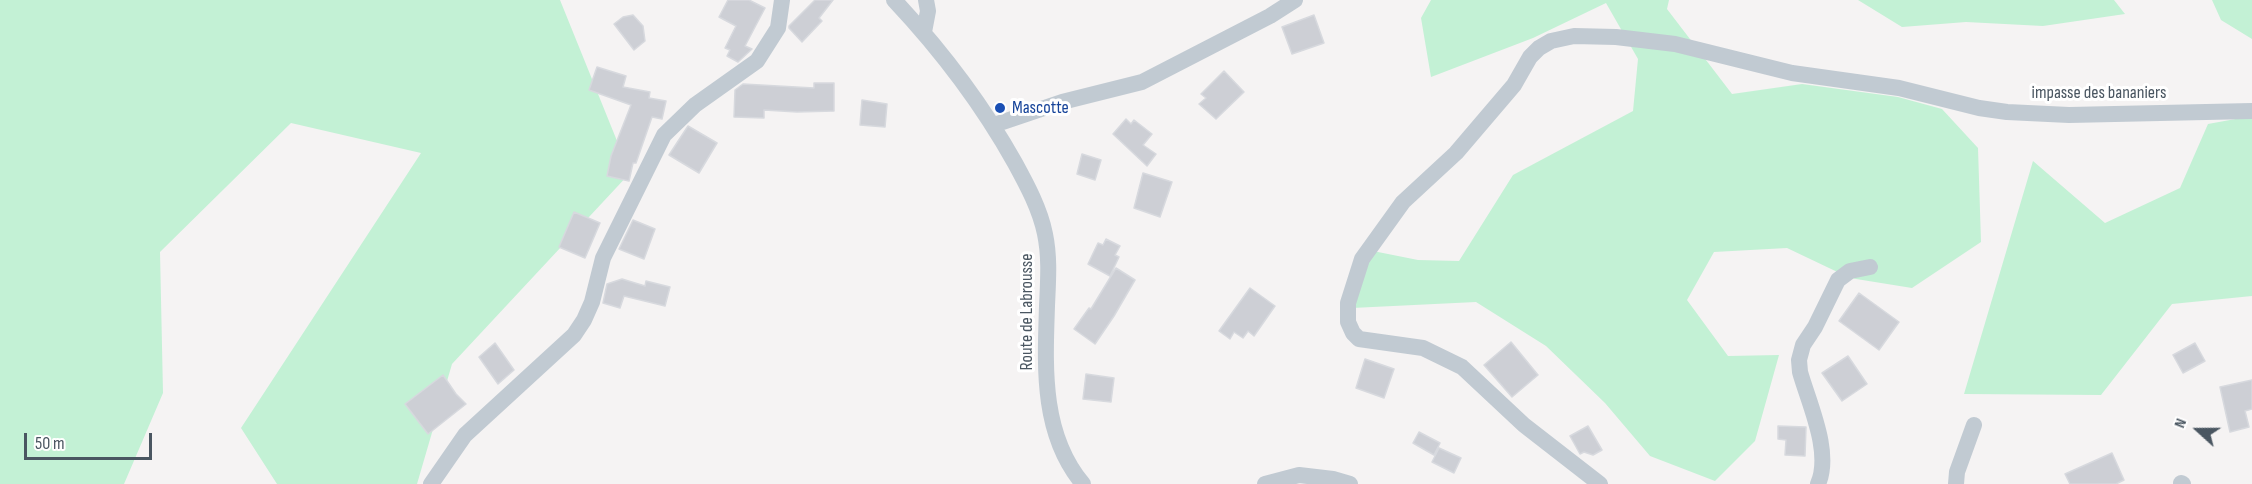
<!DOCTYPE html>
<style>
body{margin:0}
#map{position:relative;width:2252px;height:484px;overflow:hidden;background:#f5f3f3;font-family:"Sofia Sans Condensed",sans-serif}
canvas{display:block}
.north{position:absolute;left:2168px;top:400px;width:60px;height:60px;-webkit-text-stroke:4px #fff;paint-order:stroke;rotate:291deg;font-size:16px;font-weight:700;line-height:24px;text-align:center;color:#4a5661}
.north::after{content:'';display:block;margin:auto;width:21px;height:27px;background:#4a5661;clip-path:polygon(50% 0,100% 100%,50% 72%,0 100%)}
.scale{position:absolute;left:24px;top:433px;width:128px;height:27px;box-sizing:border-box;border:3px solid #4a5661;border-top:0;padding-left:8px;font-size:18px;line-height:21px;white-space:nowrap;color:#4a5661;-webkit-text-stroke:4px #fff;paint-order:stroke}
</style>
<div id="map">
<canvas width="2252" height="484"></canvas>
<div class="north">N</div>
<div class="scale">50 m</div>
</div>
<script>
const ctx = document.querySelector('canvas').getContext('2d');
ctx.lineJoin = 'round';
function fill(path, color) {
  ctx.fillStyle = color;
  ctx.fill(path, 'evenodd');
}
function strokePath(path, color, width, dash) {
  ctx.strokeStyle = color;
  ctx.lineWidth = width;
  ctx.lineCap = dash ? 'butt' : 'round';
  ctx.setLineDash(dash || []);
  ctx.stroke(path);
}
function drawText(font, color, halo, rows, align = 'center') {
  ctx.font = font + ' "Sofia Sans Condensed",sans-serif';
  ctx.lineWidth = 6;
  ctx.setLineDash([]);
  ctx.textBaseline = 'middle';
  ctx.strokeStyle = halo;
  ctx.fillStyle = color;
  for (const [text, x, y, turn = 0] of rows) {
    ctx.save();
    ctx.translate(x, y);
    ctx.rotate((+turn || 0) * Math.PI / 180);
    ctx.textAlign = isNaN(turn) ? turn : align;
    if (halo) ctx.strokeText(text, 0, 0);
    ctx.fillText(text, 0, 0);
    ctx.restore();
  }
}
fill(new Path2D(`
 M0 0H560L630 173 452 364 417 484H277L241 428 421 153 291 123 160 252 163 393 124 484H0Z
 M1431 0H1669L1667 9 1732 94 1802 84 1898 97 1942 109 1978 148 1981 242 1912 288 1850 278 1787 248 1714 252 1687 300 1728 356 1779 355 1755 441 1715 481 1650 456 1605 403 1546 346 1476 302 1352 308 1373 251 1418 260 1459 261 1513 175 1633 111 1638 59 1606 3 1533 38 1431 77 1421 18Z
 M1858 0H2114L2125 14 2043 26 1966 22 1902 27Z
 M2212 0H2252V39L2221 20Z
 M2252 116V296L2172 304 2101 395 1964 394 2033 161 2105 223 2180 188 2208 124Z`), '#c3f1d5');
const building = new Path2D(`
 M728 0H749L765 8 745 46 752 49 738 62 727 56 730 50 725 48 736 26 719 17Z
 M815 0H833L819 18 822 21 802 42 789 28V26Z
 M633 15 643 26 645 41 634 50 614 24 623 17Z
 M1314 15 1324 43 1292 54 1282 27Z
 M597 67 626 76 623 87 650 92 649 98 666 101 662 119 652 117 636 163H633L629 181 607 176 611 156 631 105 589 90Z
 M1224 71 1244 92 1216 119 1199 104 1206 98 1201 94Z
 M814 83H834V111L797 112 764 110V118L734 117 735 90 743 84 814 88Z
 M862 100 887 104 885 127 860 125Z
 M1126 119 1131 124 1134 120 1152 134 1143 145 1156 154 1147 166 1113 134Z
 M688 126 717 143 699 173 669 155Z
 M1082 154 1101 160 1095 180 1077 174Z
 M1143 173 1172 182 1160 217 1134 208Z
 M574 212 600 223 585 258 559 247Z
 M633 220 655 229 644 259 619 249Z
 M1106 239 1120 246 1115 255 1119 257 1110 276 1088 264 1098 243 1103 245Z
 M1116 268 1135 280 1114 316 1095 344 1074 329 1089 308 1091 309Z
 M622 279 645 286 646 281 670 287 665 306 624 296 620 308 603 303 607 284Z
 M1250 288 1275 306 1254 336 1248 331 1243 338 1234 332 1230 339 1219 331Z
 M1859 293 1899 322 1879 350 1839 321Z
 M1511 342 1538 375 1512 397 1484 365Z
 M495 343 514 370 498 384 479 357Z
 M2195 343 2205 361 2183 373 2173 355Z
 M1848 356 1867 384 1842 401 1822 373Z
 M1365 359 1394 369 1384 398 1356 388Z
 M1086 374 1114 378 1111 402 1083 399Z
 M443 375 456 394 466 404 428 434 405 404Z
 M2252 380V409L2245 411 2249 427 2230 432 2220 387Z
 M1588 426 1602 450 1593 455 1584 452 1580 454 1570 436Z
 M1778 426 1806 427 1805 456 1785 455 1786 440 1778 439Z
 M1419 432 1440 443 1434 455 1413 443Z
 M1439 448 1461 458 1454 473 1432 462Z
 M2112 453 2124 480 2116 484H2070L2065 474Z`);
fill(building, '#cdcfd5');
strokePath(building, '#d7d9de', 1.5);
strokePath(new Path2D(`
 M894 0C941 50 982 104 1015 163 1027 185 1040 209 1045 234 1050 258 1048 282 1047 306 1045 367 1041 434 1083 484
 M924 32 928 11 926 0
 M994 125 1062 102 1142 82 1270 16 1295 0
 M2181 483 2183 484
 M431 484 465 435 574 335 584 320 592 302 603 258 664 135 695 105 757 61 778 28 782 0
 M1265 484 1299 475 1333 479 1350 484
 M1600 484 1524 425 1462 367 1423 348 1359 339 1353 333 1348 322V303L1362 259 1403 202 1456 153 1514 85 1530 57 1539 48 1551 41 1574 36 1616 37 1675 44 1792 73 1899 88 1979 108 2007 112 2069 115 2252 111
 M1818 484C1832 452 1809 404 1800 372L1799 360 1803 345 1815 327 1838 280 1850 271 1870 267
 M1956 484 1957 472 1974 425`), '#c1cad2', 16);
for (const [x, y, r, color] of [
 [1000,108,6,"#1a4fb4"]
]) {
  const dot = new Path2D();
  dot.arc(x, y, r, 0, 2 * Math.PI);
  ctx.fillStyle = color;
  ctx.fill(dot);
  strokePath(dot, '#fff', 2);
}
drawText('18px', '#4a5661', '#fff', [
 ["impasse des bananiers",2099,93],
 ["Route de Labrousse",1027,312,-90]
]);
drawText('18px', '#164399', '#fff', [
 ["Mascotte",1012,108]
], 'left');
</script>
